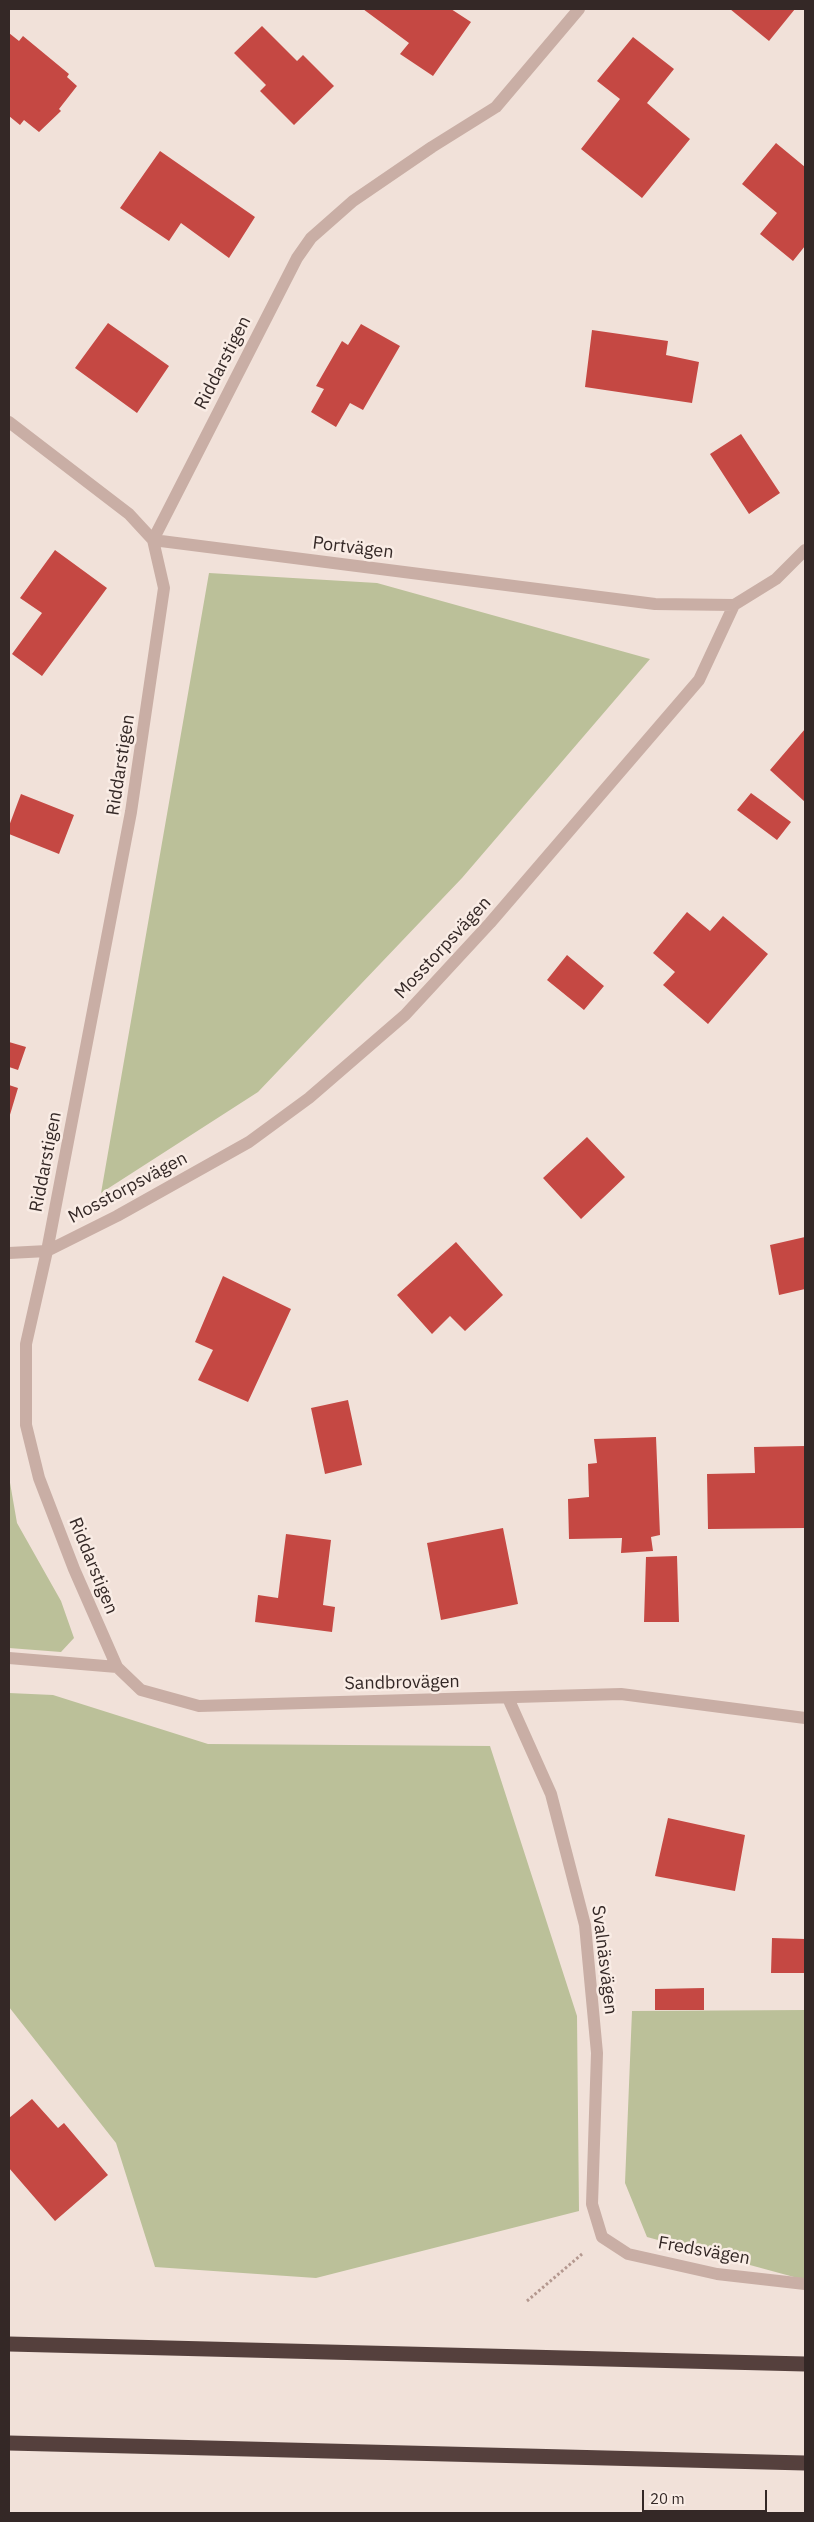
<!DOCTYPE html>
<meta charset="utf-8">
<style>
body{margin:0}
#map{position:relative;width:814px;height:2522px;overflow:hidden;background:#f1e1d9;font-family:"IBM Plex Sans",sans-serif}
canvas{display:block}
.frame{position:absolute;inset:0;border:10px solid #342826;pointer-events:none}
.scale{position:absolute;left:642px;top:2490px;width:125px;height:22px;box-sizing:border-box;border:2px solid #342826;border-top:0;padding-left:6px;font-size:15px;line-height:18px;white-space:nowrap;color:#342826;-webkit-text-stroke:4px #f9ece5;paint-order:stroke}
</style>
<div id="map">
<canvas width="814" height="2522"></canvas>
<div class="frame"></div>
<div class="scale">20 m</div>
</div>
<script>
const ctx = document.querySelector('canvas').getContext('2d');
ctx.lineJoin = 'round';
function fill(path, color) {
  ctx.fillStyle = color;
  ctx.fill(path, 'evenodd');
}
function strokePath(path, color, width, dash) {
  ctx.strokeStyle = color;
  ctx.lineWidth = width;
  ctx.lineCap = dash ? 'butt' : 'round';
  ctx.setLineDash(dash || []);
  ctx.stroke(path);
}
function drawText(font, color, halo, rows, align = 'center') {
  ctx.font = font + ' "IBM Plex Sans",sans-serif';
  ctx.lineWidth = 5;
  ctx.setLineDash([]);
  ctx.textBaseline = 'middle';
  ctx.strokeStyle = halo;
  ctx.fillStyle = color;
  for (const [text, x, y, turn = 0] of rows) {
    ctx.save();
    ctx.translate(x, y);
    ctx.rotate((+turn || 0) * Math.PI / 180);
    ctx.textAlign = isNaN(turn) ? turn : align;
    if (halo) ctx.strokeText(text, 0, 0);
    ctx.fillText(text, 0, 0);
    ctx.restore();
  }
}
fill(new Path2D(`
 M209 573 377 583 650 659 462 878 258 1092 101 1193Z
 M9 1477 17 1523 61 1601 74 1638 61 1652 9 1648Z
 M9 1693 53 1695 208 1744 490 1746 577 2016 579 2211 316 2278 155 2267 116 2143 9 2007Z
 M805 2010V2280L647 2237 625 2183 632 2011Z`), '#bbc099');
fill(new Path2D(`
 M363 9H451L471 22 433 76 400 54 409 43Z
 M730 9H795L769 41Z
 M262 26 297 61 303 55 334 86 294 125 260 91 266 85 234 53Z
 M9 33 19 41 23 36 69 74 67 77 77 86 59 109 61 111 39 132 24 120 20 125 9 116Z
 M633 37 674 69 647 103 690 139 642 198 581 149 620 99 597 81Z
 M776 143 805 167V246L793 261 760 234 777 213 742 184Z
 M160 151 255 217 229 258 181 223 169 241 120 208Z
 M108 323 169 366 137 413 75 368Z
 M361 324 400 346 363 410 350 403 336 427 311 412 324 389 316 386 342 341 348 345Z
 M592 330 668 341 666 355 699 362 692 403 585 387Z
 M741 434 780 493 749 514 710 454Z
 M55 550 107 588 42 676 12 654 42 613 20 598Z
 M805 729V802L770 770Z
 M751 793 791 822 777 840 737 810Z
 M21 794 74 815 59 854 9 834V826Z
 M687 912 710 931 723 916 768 954 708 1024 663 985 675 972 653 953Z
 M567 955 604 986 584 1010 547 980Z
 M9 1042 26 1047 18 1070 9 1067Z
 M9 1085 18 1088 9 1118Z
 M587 1137 625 1177 581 1219 543 1178Z
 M805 1237V1289L779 1295 770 1245Z
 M456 1242 503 1295 465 1331 450 1316 432 1334 397 1295Z
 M223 1276 291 1309 248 1402 198 1380 213 1350 195 1342Z
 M348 1400 362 1465 325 1474 311 1408Z
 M656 1437 660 1535 651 1537 653 1551 621 1553 622 1538 569 1539 568 1499 589 1497 588 1464 597 1463 594 1439Z
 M805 1446V1528L708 1529 707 1474 755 1473 754 1447Z
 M503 1528 518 1604 441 1620 427 1543Z
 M286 1534 331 1540 323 1605 335 1607 332 1632 255 1622 258 1595 278 1598Z
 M677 1556 679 1622H644L646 1557Z
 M668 1818 745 1835 735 1891 655 1876Z
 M772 1938 805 1939V1973H771Z
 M704 1988V2010H655V1989Z
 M32 2099 58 2128 64 2123 108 2175 55 2221 9 2168V2118Z`), '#c54843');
strokePath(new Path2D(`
 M527 2301 582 2254`), '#b4988f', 3, [2.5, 2.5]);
strokePath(new Path2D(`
 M9 422 129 514 153 540 655 604 734 605
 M9 1253 47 1251 117 1216 249 1142 309 1098 405 1015 490 923 699 680 734 605 776 579 805 550
 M9 1658 117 1667 141 1690 199 1706 621 1694 805 1718
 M117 1667 74 1569 39 1478 26 1425V1344L47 1251 131 812 164 588 153 540 297 258 311 238 353 201 432 147 496 107 579 9
 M508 1698 551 1794 585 1925 597 2053 592 2204 602 2237 628 2254 717 2274 805 2284`), '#c9aea5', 12);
strokePath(new Path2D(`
 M9 2344 805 2364
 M9 2443 805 2463`), '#55403d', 15);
drawText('18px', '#342826', '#f9ece5', [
 ["Riddarstigen",223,363,-63],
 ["Portvägen",353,548,7],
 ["Riddarstigen",121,765,-81],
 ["Mosstorpsvägen",443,948,-47],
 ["Riddarstigen",46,1162,-79],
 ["Mosstorpsvägen",128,1188,-28],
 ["Riddarstigen",93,1566,68],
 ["Sandbrovägen",402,1683,-1],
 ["Svalnäsvägen",604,1960,83],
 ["Fredsvägen",704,2251,10]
]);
</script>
